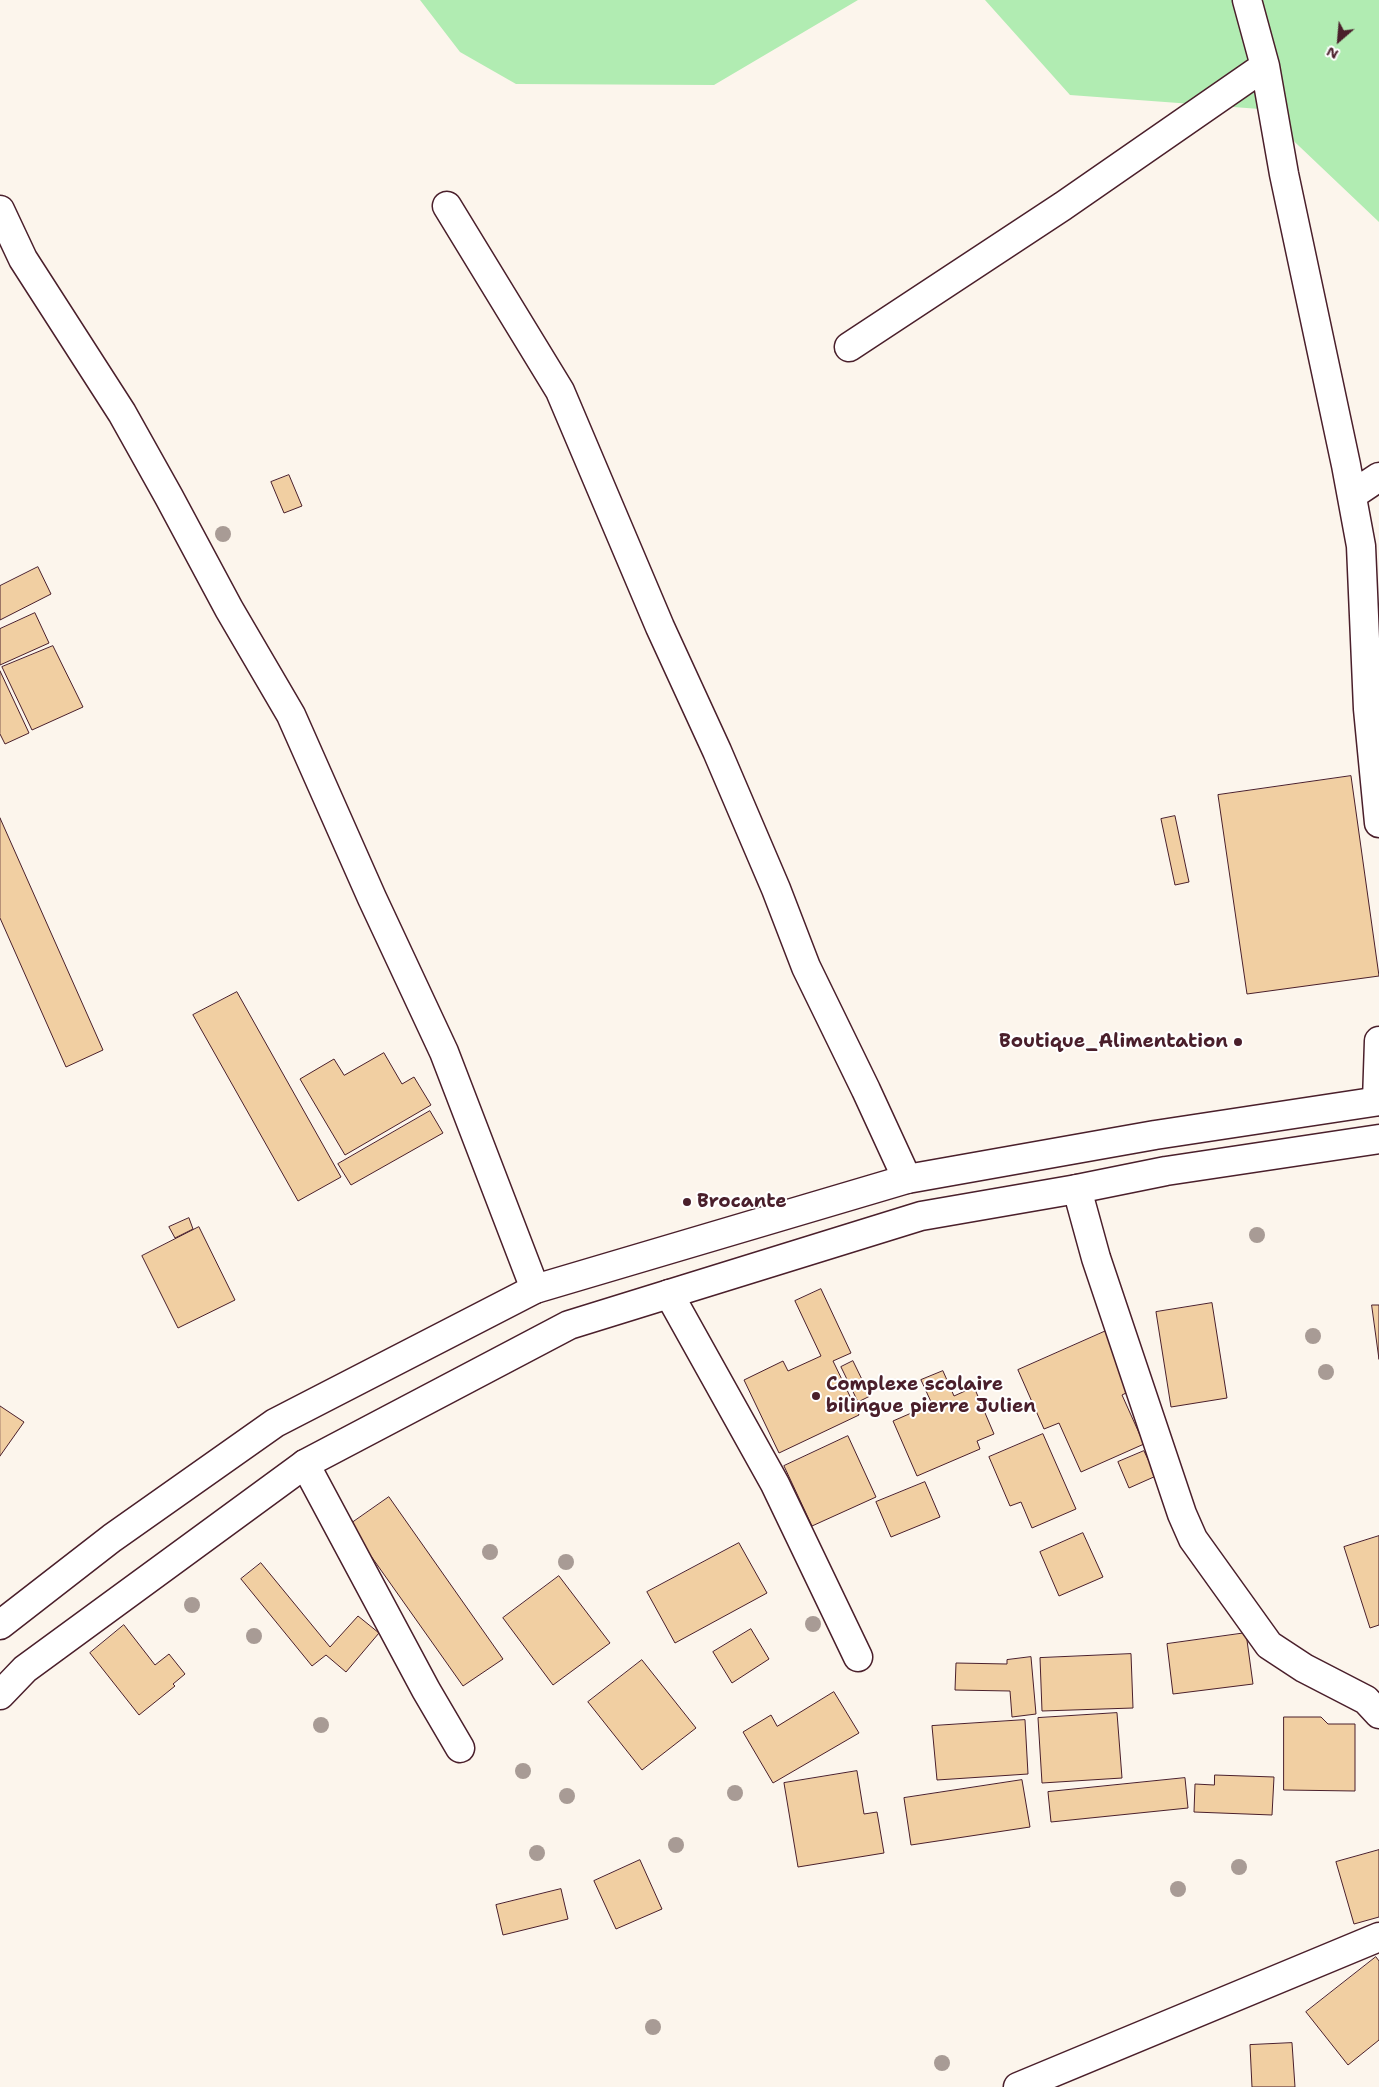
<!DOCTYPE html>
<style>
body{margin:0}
#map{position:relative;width:1379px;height:2087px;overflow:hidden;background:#fcf5ec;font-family:"Shantell Sans",sans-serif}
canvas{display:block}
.north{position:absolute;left:1314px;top:15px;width:50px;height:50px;-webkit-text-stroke:4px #fff;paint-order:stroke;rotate:207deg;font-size:14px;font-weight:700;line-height:20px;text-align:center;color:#4a1f2b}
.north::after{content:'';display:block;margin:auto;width:18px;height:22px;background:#4a1f2b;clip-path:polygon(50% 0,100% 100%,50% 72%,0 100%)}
</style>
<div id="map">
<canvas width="1379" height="2087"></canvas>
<div class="north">N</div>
</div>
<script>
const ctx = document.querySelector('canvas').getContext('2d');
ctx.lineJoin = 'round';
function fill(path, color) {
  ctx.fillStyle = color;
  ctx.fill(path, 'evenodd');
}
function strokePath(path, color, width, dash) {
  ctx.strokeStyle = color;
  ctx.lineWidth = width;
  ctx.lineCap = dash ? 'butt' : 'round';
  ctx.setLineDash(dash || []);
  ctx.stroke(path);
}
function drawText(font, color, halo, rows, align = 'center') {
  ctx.font = font + ' "Shantell Sans",sans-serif';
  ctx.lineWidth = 4;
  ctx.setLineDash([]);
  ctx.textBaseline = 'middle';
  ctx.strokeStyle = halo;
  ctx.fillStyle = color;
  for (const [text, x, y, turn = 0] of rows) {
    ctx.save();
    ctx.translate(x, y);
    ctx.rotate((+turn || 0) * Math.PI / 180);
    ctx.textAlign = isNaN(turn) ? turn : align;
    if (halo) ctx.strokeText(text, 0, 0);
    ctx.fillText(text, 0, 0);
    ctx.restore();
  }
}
fill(new Path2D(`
 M420 0H858L714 85 516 84 460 52Z
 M985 0H1379V222L1260 109 1070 95Z`), '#b1ecb2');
const building = new Path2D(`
 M289 475 302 506 284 513 271 482Z
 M38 567 51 594 0 620V586Z
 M35 613 49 643 0 665V629Z
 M53 646 83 707 32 730 2 667Z
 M0 671 29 733 5 744 0 734Z
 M1351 776 1379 976 1247 994 1218 795Z
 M1175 816 1189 882 1175 885 1161 819Z
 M0 818 103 1050 66 1067 0 918Z
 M237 992 341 1177 298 1201 193 1015Z
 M384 1053 402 1084 414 1077 431 1105 345 1155 300 1079 334 1059 344 1075Z
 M430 1111 443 1133 351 1185 338 1164Z
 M189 1218 193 1229 175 1238 169 1227Z
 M199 1227 235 1300 178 1328 142 1256Z
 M821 1289 851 1353 833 1361 859 1415 779 1453 744 1380 783 1361 788 1371 821 1356 795 1301Z
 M1212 1303 1227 1398 1171 1407 1156 1312Z
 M1372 1305H1379V1359Z
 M1106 1331 1132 1390 1122 1395 1144 1444 1081 1472 1059 1423 1044 1429 1018 1370Z
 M853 1361 870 1396 858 1402 841 1367Z
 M943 1371 954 1396 974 1387 994 1434 977 1441 980 1449 917 1476 893 1421 932 1404 921 1380Z
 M0 1406 24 1422 0 1456Z
 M1043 1434 1076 1509 1032 1528 1021 1502 1010 1506 989 1457Z
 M848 1436 876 1497 812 1526 784 1466Z
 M1144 1451 1156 1476 1129 1488 1118 1462Z
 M925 1482 940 1517 891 1537 876 1502Z
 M389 1497 503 1659 463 1686 349 1525Z
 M1083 1533 1103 1577 1059 1596 1040 1552Z
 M1379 1536V1625L1370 1628 1344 1547Z
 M739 1543 767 1593 675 1643 647 1592Z
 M261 1563 330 1647 358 1616 379 1633 346 1672 326 1655 312 1666 241 1579Z
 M559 1576 610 1643 553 1685 503 1618Z
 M124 1625 155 1665 169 1654 185 1674 173 1684 175 1686 139 1715 90 1653Z
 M751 1629 769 1659 732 1683 713 1652Z
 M1246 1633 1253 1684 1173 1694 1167 1644Z
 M1131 1654 1133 1708 1042 1711 1040 1658Z
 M1031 1657 1036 1714 1012 1717 1010 1691 955 1690 956 1663 1007 1664V1660Z
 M642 1660 696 1728 642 1770 588 1702Z
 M834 1692 859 1733 773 1783 743 1732 771 1715 777 1726Z
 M1117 1713 1122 1778 1042 1783 1038 1718Z
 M1284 1717H1321L1328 1724H1355V1791L1284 1790Z
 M1025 1720 1028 1774 937 1780 932 1726Z
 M857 1771 864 1814 877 1812 884 1853 798 1867 784 1783Z
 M1215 1775 1274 1777 1272 1815 1194 1812 1195 1784 1214 1785Z
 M1185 1778 1188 1808 1051 1822 1048 1792Z
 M1022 1780 1030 1827 911 1845 904 1798Z
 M1379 1850V1917L1354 1924 1336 1862Z
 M640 1860 662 1909 616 1929 594 1881Z
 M561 1889 568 1919 503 1935 496 1905Z
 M1376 1957 1379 1961V2040L1348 2065 1306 2012Z
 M1292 2043 1295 2087H1252L1250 2045Z`);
fill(building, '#f1cfa2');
strokePath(building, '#4a1f2b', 1);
const minor = new Path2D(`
 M1247 0 1265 66 1284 174 1346 465 1361 546 1368 709 1379 823
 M447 206 560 391 660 627 717 751 776 889 806 967 866 1090 907 1179
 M0 210 23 259 122 413 169 497 229 609 291 715 372 898 444 1052 535 1289
 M849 347 1063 206 1265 66
 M1352 495 1379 477
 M1377 1101 1379 1041
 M1077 1189 1096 1258 1182 1514 1193 1539 1269 1645 1304 1668 1366 1700 1379 1714
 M669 1294 775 1484 858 1657
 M305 1464 426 1690 460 1748
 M1018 2087 1379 1937`);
const secondary = new Path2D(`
 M0 1625 112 1538 275 1423 535 1289 907 1179 1155 1135 1379 1101
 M0 1695 25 1669 305 1464 569 1325 921 1216 1077 1189 1166 1171 1379 1139`);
strokePath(minor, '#4a1f2b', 31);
strokePath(secondary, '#4a1f2b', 31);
strokePath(minor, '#fff', 28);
strokePath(secondary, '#fff', 28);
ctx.fillStyle = '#a89b95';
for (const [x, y] of [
 [223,534],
 [1257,1235],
 [1313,1336],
 [1326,1372],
 [490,1552],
 [566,1562],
 [192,1605],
 [813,1624],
 [254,1636],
 [321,1725],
 [523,1771],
 [735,1793],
 [567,1796],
 [676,1845],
 [537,1853],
 [1239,1867],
 [1178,1889],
 [653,2027],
 [942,2063]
]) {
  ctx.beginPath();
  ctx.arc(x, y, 8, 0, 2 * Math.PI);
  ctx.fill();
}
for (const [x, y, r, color] of [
 [1238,1042,5,"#4a1f2b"],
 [687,1202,5,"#4a1f2b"],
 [816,1396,5,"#4a1f2b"]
]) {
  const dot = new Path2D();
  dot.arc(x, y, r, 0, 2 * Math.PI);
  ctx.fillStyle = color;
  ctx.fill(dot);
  strokePath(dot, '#fff', 2);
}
drawText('bold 19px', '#4a1f2b', '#fff', [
 ["Boutique_Alimentation",1228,1042,"right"],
 ["Brocante",697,1202],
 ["Complexe scolaire",826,1385],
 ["bilingue pierre Julien",826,1407]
], 'left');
</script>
